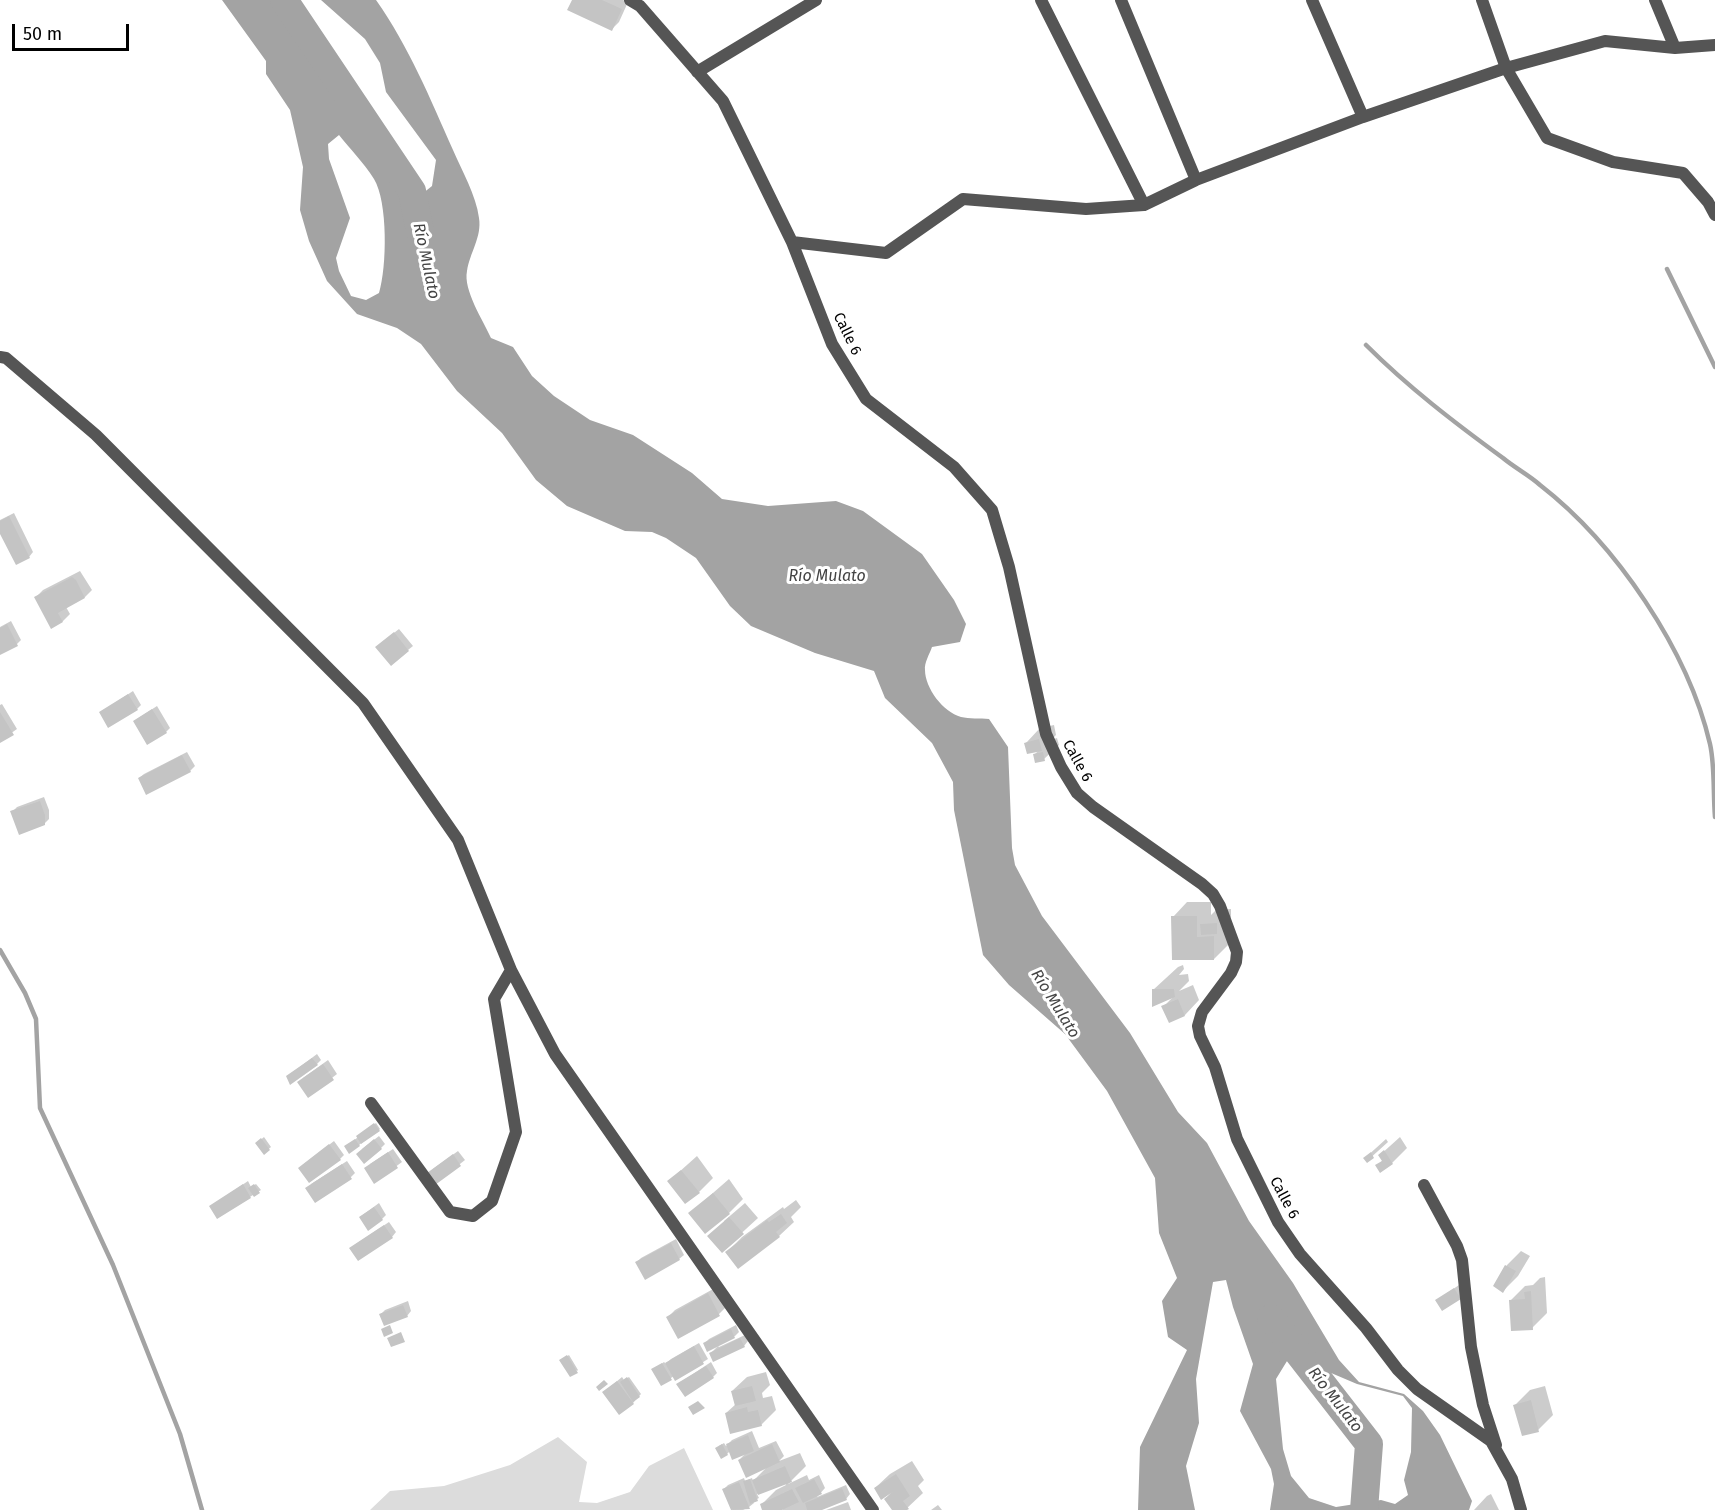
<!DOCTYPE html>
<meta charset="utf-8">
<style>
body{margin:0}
#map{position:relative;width:1715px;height:1510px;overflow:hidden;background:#fff;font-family:"Fira Sans",sans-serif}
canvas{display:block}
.scale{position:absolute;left:12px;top:24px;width:117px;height:27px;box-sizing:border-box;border:3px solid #000;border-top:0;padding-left:8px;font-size:18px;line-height:21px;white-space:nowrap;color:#000;-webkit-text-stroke:4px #fff;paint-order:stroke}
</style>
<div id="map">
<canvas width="1715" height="1510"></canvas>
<div class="scale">50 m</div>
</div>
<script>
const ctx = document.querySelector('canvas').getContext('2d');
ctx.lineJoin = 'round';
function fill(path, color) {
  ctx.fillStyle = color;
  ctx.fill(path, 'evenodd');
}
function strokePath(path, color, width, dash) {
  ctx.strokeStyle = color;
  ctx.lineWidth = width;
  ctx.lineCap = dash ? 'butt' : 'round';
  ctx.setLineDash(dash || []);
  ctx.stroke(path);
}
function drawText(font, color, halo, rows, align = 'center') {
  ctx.font = font + ' "Fira Sans",sans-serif';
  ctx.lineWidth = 6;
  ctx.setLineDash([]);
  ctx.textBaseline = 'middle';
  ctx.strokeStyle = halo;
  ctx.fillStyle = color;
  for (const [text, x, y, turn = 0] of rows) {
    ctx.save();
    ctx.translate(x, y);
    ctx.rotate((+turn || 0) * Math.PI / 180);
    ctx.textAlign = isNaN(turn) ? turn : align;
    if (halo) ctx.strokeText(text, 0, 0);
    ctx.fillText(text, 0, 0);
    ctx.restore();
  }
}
fill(new Path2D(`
 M558 1437 587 1462 579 1502 597 1503 630 1492 649 1466 684 1448 713 1510H370L390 1491 444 1486 510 1465Z`), '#dcdcdc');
fill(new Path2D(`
 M222 0H281L292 31 332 93 361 125 407 193 422 194 432 186 436 160 386 92 380 63 365 39 321 0H376C409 47 430 98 453 150 462 171 476 195 479 218 482 237 470 252 467 271 463 290 483 320 491 338L513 347 532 376 554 396 590 420 633 435 692 473 722 499 768 506 836 501 863 511 922 554 954 600 966 624 960 642 932 647C930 653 924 663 925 670 925 688 943 712 961 717 969 719 980 718 989 719L1008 747 1012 848 1015 865 1042 916 1130 1033 1178 1112 1207 1143 1249 1221 1293 1283 1339 1360 1359 1382 1404 1394 1423 1411 1440 1435 1472 1501 1469 1510H1270L1274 1484 1271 1469 1240 1411 1253 1364 1233 1307 1226 1280 1213 1282 1196 1379 1199 1423 1186 1466 1195 1510H1138L1140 1447 1187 1350 1168 1337 1162 1301 1177 1278 1159 1233 1155 1178 1107 1091 1065 1034 1009 985 983 955 954 810 953 782 932 743 885 698 874 671 815 653 751 626 730 606 696 558 666 538 652 532 625 531 567 506 536 480 502 433 457 391 421 344 397 328 357 314 327 281 309 241 300 210 303 167 290 110 266 74V61ZM339 135C350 149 364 163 374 179 388 202 387 267 379 293L366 300 351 296 339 271 336 258 350 218 329 159 328 144ZM1295 1348 1317 1367 1357 1384 1403 1396 1412 1408 1411 1452 1404 1480 1408 1495 1395 1504 1381 1500 1336 1507 1309 1498 1291 1476 1283 1449 1276 1379Z`), '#a3a3a3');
fill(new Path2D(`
 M574 0H623L628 2 619 22 612 29Z
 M14 513 33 552 29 557 0 531V520Z
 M80 571 92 590 85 597 66 607 70 614 63 621 51 627 36 597 43 590Z
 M11 621 21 640 17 644 0 651V627Z
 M399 629 413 646 408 650 381 643Z
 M133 691 141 705 137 709 101 712Z
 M2 704 17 729 0 741V705Z
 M157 706 170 728 166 732 134 721Z
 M1054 725 1056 735 1051 740 1057 738 1059 745 1044 759 1034 755 1039 750 1026 743 1040 728Z
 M187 752 195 766 190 771 139 778 144 774Z
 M44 797 49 810V819L44 824 12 812 17 807Z
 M1187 902H1211V915L1216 910 1231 909V917L1228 921 1229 944 1214 959 1173 917Z
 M1183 965 1184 969 1179 975 1188 974 1189 981 1179 991 1193 985 1199 1000 1185 1015 1169 1021 1163 1007 1173 997 1153 990 1178 967Z
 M317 1054 321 1060 317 1064 293 1072Z
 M328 1060 337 1074 309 1096 303 1078Z
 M376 1123 380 1129 379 1130 359 1145H348Z
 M379 1136 385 1144 381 1148 362 1149Z
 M264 1137 271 1147 264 1153 257 1143Z
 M1400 1137 1407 1148 1392 1163 1377 1166 1383 1160 1380 1155Z
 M1386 1139 1388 1142 1367 1161 1365 1158Z
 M334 1141 344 1155 340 1159 304 1164Z
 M393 1149 402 1162 375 1182 370 1164Z
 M458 1151 465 1160 436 1183 433 1169Z
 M697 1156 713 1178 699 1192 669 1181Z
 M347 1161 355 1173 351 1177 311 1184Z
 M729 1179 743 1199 729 1213H690Z
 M248 1181 251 1187 256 1184 261 1190 218 1217 211 1206Z
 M796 1200 801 1207 791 1217 794 1222 779 1236 727 1252 742 1237 783 1207 784 1209Z
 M379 1203 386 1215 382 1219 360 1217Z
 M745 1203 758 1218 722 1251 724 1221Z
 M389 1222 396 1232 392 1237 356 1244Z
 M676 1239 684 1255 679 1259 637 1262 641 1258Z
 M1521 1251 1530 1256 1518 1276 1503 1291 1495 1286 1507 1265Z
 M1545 1277 1547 1313 1532 1328 1510 1301 1525 1286 1533 1285 1540 1278Z
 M1459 1285 1464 1294 1460 1298 1437 1300Z
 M715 1288 726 1307 719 1314 679 1337 668 1317 675 1310Z
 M408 1301 411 1311 407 1316 381 1314 385 1310Z
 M736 1325 739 1332 735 1336 708 1350 705 1343 709 1339Z
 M745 1335 748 1341 744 1346 710 1354 718 1346 719 1347Z
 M699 1343 708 1359 676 1379 674 1376 662 1384 655 1368 664 1362 666 1364 671 1359Z
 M569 1355 578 1370 577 1371 563 1359Z
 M711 1362 717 1373 713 1377 678 1384Z
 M766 1372 770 1385 762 1393 763 1398 772 1396 776 1410 761 1425 726 1413 736 1404 732 1391 747 1377Z
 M622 1377 624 1380 629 1377 641 1394 633 1403 604 1392Z
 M1545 1386 1553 1415 1538 1430 1515 1405 1530 1390Z
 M752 1431 759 1448 776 1441 784 1456 779 1461 800 1453 806 1466 788 1484 807 1475 809 1480 819 1475 825 1488 817 1497 846 1485 850 1494 846 1499 818 1510H782L784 1508 779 1510H764L761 1505 776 1490 786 1485 785 1483 757 1494 759 1498 753 1501 754 1503 749 1507 743 1510H733L724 1489 728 1485 744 1478 745 1481 752 1478 753 1481 767 1467 739 1460 746 1453 730 1451 727 1454 719 1446 724 1443 726 1446 732 1440Z
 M912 1461 924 1480 918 1486 923 1493 905 1510H894L886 1499 892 1491 875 1488 890 1474Z
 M1491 1494 1499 1510H1474L1487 1496Z
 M848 1502 851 1510H826Z
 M938 1505 942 1510H931Z`), '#0003');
strokePath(new Path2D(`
 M1667 269 1715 367
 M1366 345C1408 387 1455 423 1503 458 1515 468 1529 475 1540 485 1616 544 1688 650 1710 744 1715 766 1713 794 1715 817
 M0 950 25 993 36 1019 40 1108 113 1265 180 1434 202 1510`), '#a3a3a3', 4.5);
strokePath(new Path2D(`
 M284 0 412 191 420 231
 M1271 1318 1369 1444 1364 1510`), '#a3a3a3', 28);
fill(new Path2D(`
 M572 0H602L622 9 612 31 567 10Z
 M9 516 30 558 16 565 0 534V521Z
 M72 577 76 580 85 598 58 613 63 622 51 629 34 597Z
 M7 624 18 646 0 655V628Z
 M394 632 409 651 391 666 375 647Z
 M128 694 138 710 108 728 99 712Z
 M152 709 167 733 147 745 133 721Z
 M0 712 14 735 0 743Z
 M1039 739 1042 751 1027 754 1024 743Z
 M1043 752 1045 761 1035 763 1033 754Z
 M182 755 191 772 146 795 138 778Z
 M40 801 45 815V825L19 835 10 811Z
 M1171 916H1197V937L1214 936V960H1172Z
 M1217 923V934L1201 935 1200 924Z
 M1152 989H1174L1175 997 1152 1007Z
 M1178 999 1185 1016 1169 1023 1161 1006Z
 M312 1058 318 1065 290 1085 286 1076Z
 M323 1064 334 1080 308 1098 297 1082Z
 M374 1123 380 1131 361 1144 356 1136Z
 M261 1138 270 1150 264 1155 255 1143Z
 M355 1139 360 1146 349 1154 344 1146Z
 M374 1139 382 1149 364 1164 356 1154Z
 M329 1144 341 1160 309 1183 298 1168Z
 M1384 1150 1393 1164 1380 1173 1375 1165 1382 1161 1378 1155Z
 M388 1152 398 1168 374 1184 364 1168Z
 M1371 1152 1374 1158 1367 1163 1363 1158Z
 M453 1154 461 1166 435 1185 427 1173Z
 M342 1164 352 1179 315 1203 305 1188Z
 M681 1170 700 1193 685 1204 667 1181Z
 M243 1184 251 1198 217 1219 209 1206Z
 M254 1184 260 1193 254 1197 248 1188Z
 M713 1193 730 1214 705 1234 688 1213Z
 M374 1207 383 1220 368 1231 359 1217Z
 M781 1214 787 1223 776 1232 780 1237 738 1269 725 1252 767 1220 769 1222Z
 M729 1217 744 1234 722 1253 707 1236Z
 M384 1225 393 1238 358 1261 349 1248Z
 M671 1243 680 1260 645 1280 635 1262Z
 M1505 1265 1516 1271 1503 1293 1493 1286Z
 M1454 1288 1461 1299 1442 1311 1435 1300Z
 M1531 1291 1533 1330 1511 1331 1509 1300 1525 1299 1524 1292Z
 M708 1293 720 1316 678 1339 666 1317Z
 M403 1305 408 1317 384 1326 379 1314Z
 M390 1325 393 1333 384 1337 381 1329Z
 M731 1329 735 1338 707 1352 703 1343Z
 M401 1332 405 1342 391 1347 387 1338Z
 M740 1338 745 1347 713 1362 709 1353Z
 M694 1346 704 1364 675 1381 665 1363Z
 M567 1355 578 1373 570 1377 559 1360Z
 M662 1363 672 1380 661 1386 651 1369Z
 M706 1366 714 1378 685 1397 676 1384Z
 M627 1377 640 1397 633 1402 620 1382Z
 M604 1380 608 1384 599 1391 596 1387Z
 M617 1381 634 1404 619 1415 602 1392Z
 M752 1386 756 1401 735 1406 731 1391Z
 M1531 1400 1539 1432 1522 1436 1513 1405Z
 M698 1401 705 1408 693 1415 688 1407Z
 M747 1407 748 1412 758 1410 762 1426 730 1434 725 1413Z
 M748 1435 754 1451 732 1460 726 1444Z
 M722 1444 728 1455 721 1459 715 1448Z
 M772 1444 780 1462 746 1478 738 1460Z
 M785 1466 792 1482 758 1495 752 1480Z
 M896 1474 910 1496 903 1501 909 1509 907 1510H892L884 1499 894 1491 881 1500 874 1488Z
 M750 1479 758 1501 750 1504 743 1481Z
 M814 1479 822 1494 803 1503 795 1488Z
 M739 1482 750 1509 731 1510 722 1489Z
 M842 1488 847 1500 822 1510H807L805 1503Z
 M792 1489 799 1502 782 1510H762L760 1504Z`), '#c4c4c4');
strokePath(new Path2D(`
 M630 0 640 6 723 101 792 242 832 344 866 399 954 467 992 510 1009 567 1046 734 1061 767 1077 793 1093 807 1202 884 1213 894 1220 906 1237 952 1236 962 1231 973 1202 1012 1198 1026 1200 1036 1215 1067 1237 1139 1278 1222 1300 1254 1366 1328 1398 1370 1417 1389 1491 1441 1512 1479 1521 1510
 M1041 0 1144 205
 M1121 0 1196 180
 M1312 0 1363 117
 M1482 0 1506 68 1547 138 1613 162 1683 173 1708 202 1715 215
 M1655 0 1675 48
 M697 72 816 0
 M792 242 886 253 963 199 1086 209 1144 205 1196 180 1363 117 1506 68 1605 41 1675 48 1715 45
 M0 357 6 358 96 435 363 703 458 840 511 970 555 1054 873 1510
 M371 1103 450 1212 473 1216 492 1201 516 1132 494 999 511 970
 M1424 1185 1457 1246 1462 1260 1471 1347 1483 1405 1496 1445`), '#555', 12);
drawText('15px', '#000', '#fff', [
 ["Calle 6",847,334,64],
 ["Calle 6",1077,761,61],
 ["Calle 6",1284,1198,62]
]);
drawText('italic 16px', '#444', '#fff', [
 ["Río Mulato",426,261,78],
 ["Río Mulato",827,577],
 ["Río Mulato",1055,1004,58],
 ["Río Mulato",1335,1400,52]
]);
</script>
